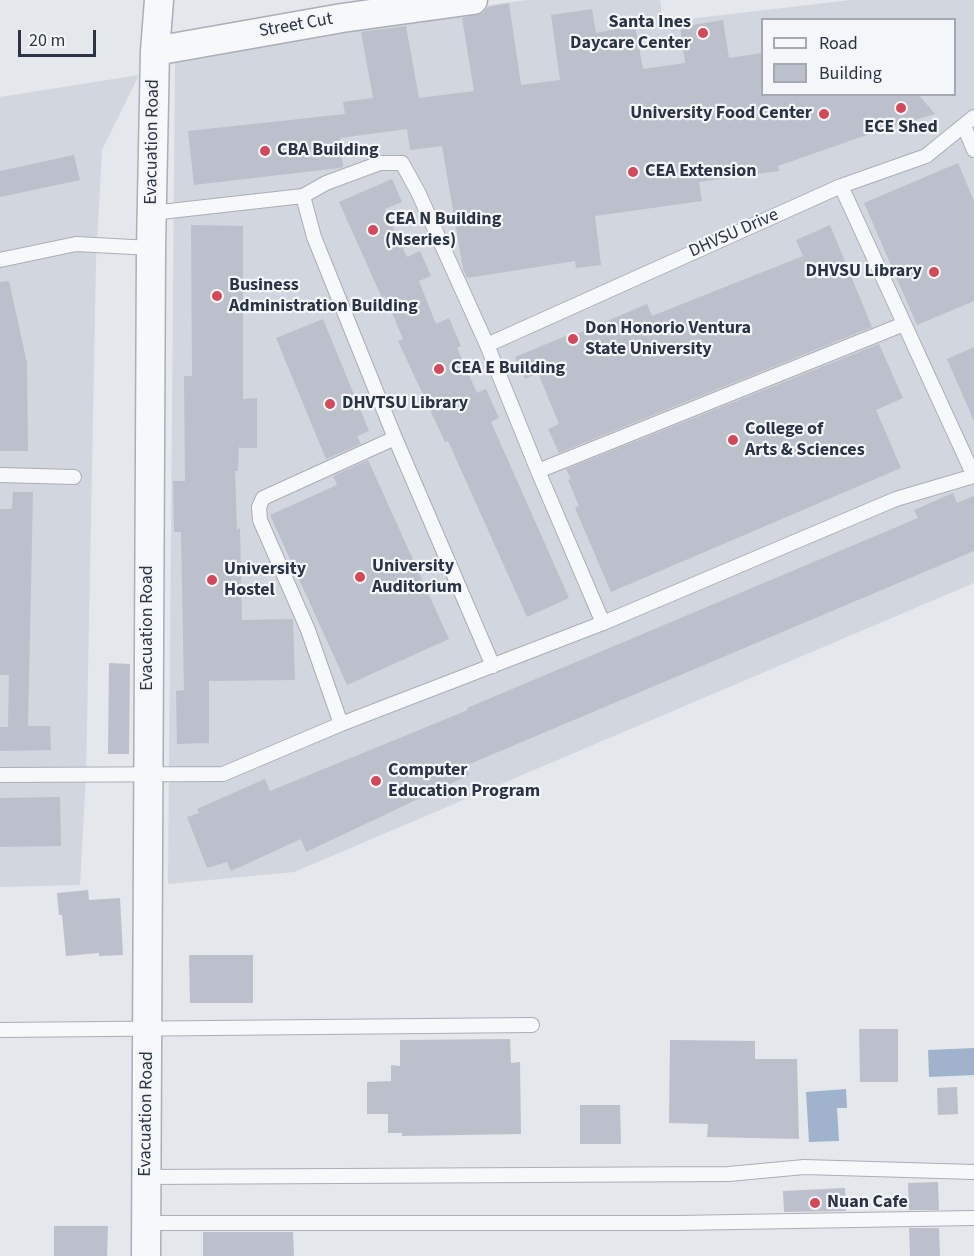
<!DOCTYPE html>
<style>
body{margin:0}
#map{position:relative;width:974px;height:1256px;overflow:hidden;background:#e4e7ec;font-family:"Source Sans 3",sans-serif}
canvas{display:block}
.legend{position:absolute;left:761px;top:18px;width:195px;height:78px;box-sizing:border-box;background:#f4f6f9;border:2px solid #a4a8b1;margin:0;padding:8px 10px;list-style:none;font-size:18px;color:#2b3445}
.legend li{display:flex;align-items:center;gap:12px;height:30px}
.legend b{width:30px;border:2px solid #a4a8b1}
.scale{position:absolute;left:18px;top:30px;width:78px;height:27px;box-sizing:border-box;border:3px solid #2b3445;border-top:0;padding-left:8px;font-size:18px;line-height:21px;white-space:nowrap;color:#2b3445;-webkit-text-stroke:4px #f4f6f9;paint-order:stroke}
</style>
<div id="map">
<canvas width="974" height="1256"></canvas>
<ul class="legend">
<li><b style="height:8px;background:#f7f8fa"></b>Road</li>
<li><b style="height:16px;background:#bbc0ca"></b>Building</li>
</ul>
<div class="scale">20 m</div>
</div>
<script>
const ctx = document.querySelector('canvas').getContext('2d');
ctx.lineJoin = 'round';
function fill(path, color) {
  ctx.fillStyle = color;
  ctx.fill(path, 'evenodd');
}
function strokePath(path, color, width, dash) {
  ctx.strokeStyle = color;
  ctx.lineWidth = width;
  ctx.lineCap = dash ? 'butt' : 'round';
  ctx.setLineDash(dash || []);
  ctx.stroke(path);
}
function drawText(font, color, halo, rows, align = 'center') {
  ctx.font = font + ' "Source Sans 3",sans-serif';
  ctx.lineWidth = 4.5;
  ctx.setLineDash([]);
  ctx.textBaseline = 'middle';
  ctx.strokeStyle = halo;
  ctx.fillStyle = color;
  for (const [text, x, y, turn = 0] of rows) {
    ctx.save();
    ctx.translate(x, y);
    ctx.rotate((+turn || 0) * Math.PI / 180);
    ctx.textAlign = isNaN(turn) ? turn : align;
    if (halo) ctx.strokeText(text, 0, 0);
    ctx.fillText(text, 0, 0);
    ctx.restore();
  }
}
fill(new Path2D(`
 M528 0H660L663 22 851 0H974V583L294 872 168 884 175 58 459 9ZM762 20H954V94H762Z
 M139 75 102 150 96 261 86 775 80 885 0 887V97Z`), '#d2d6de');
fill(new Path2D(`
 M974 1048V1075L929 1077 928 1050Z
 M846 1089 847 1108H837L839 1141 809 1142 806 1092Z`), '#9fb4cc');
fill(new Path2D(`
 M509 3 521 85 560 80 551 15 592 9 596 33 635 25 643 69 685 63 680 27 723 20 729 58 762 53V94H918L935 114 884 129 778 166 779 171 699 182 702 201 595 216 601 265 576 268 575 261 467 278 463 269 442 146 410 150 407 129 340 138 343 167 339 168 194 185 188 131 345 114 343 102 373 98 361 32 406 26 419 98 474 91 462 18 483 13 488 7Z
 M74 155 80 180 0 197V171Z
 M958 163 974 201V301L917 325 864 203Z
 M392 179 402 202 385 209 407 257 420 251 431 276 419 281 436 324 449 318 461 346 457 348 477 393 486 389 499 418 491 422 569 598 527 617 448 441 445 442 398 341 403 339 385 296 382 298 339 202Z
 M191 225 243 226V399L257 398V448H240L239 446 238 471H235L237 530 240 528 242 620 293 619 295 680 209 681V743L177 744 176 691 184 690 181 532H174L173 481H185L184 376H192Z
 M830 225 872 327 559 453 548 429 559 424 538 373 525 379 515 357 573 333 574 335 647 304 652 316 803 256 796 240Z
 M9 281 27 363 28 451H0V282Z
 M323 319 369 431 357 436 361 444 326 459 276 338Z
 M879 344 903 398 876 410 901 468 611 592 575 508 579 506 568 480 571 479 566 469Z
 M974 347V421L947 359Z
 M368 460 449 639 347 685 270 515 337 485 333 476Z
 M13 492H33L28 726H50L51 750 0 751V727H8L9 675H0V509H12Z
 M953 493 957 503 974 496V551L465 766 469 775 306 852 301 839 231 871 227 862 207 868 187 817 199 813 197 809 265 779 270 791 468 710 467 708 918 518 914 510Z
 M109 663 130 664 129 754H108Z
 M60 797 61 846 0 847V798Z
 M88 890 89 900 120 898 123 955 99 956V953L66 956 62 915H59L57 893Z
 M189 955H253V1003H190Z
 M859 1029H898V1082H860Z
 M510 1039 511 1063 520 1062 521 1134 402 1136V1133H388V1114H367V1082L391 1081V1065L400 1066V1040Z
 M670 1040 755 1041V1059H797L799 1139 707 1137 708 1124 669 1123Z
 M957 1087 958 1114 938 1115 937 1088Z
 M580 1105H620L621 1144H580Z
 M938 1182 939 1210H909L908 1183Z
 M845 1188 846 1211 784 1212 783 1191Z
 M54 1226H108L107 1256H54Z
 M909 1228H939L940 1256H910Z
 M203 1232H293L294 1256H203Z`), '#bbc0ca');
const service = new Path2D(`
 M964 126 974 150
 M841 186 974 476
 M303 196 314 237 395 438 493 666
 M152 213 303 196 326 183 380 163H402L418 192 487 345 538 471 603 623
 M0 260 76 244 151 248
 M487 345 841 186 926 156 974 117
 M538 471 904 324
 M0 475 74 477
 M341 724 308 630 260 520 259 507 263 498 395 438
 M0 775 223 774 341 724 603 623 896 499 974 476
 M0 1030 532 1025
 M145 1177 729 1174 804 1167 974 1172
 M146 1223H677L974 1218`);
const minor = new Path2D(`
 M155 51 342 18 473 0
 M146 1256 151 248 155 51 159 0`);
strokePath(service, '#a9aeb7', 16);
strokePath(minor, '#a9aeb7', 31);
strokePath(service, '#f7f8fa', 14);
strokePath(minor, '#f7f8fa', 28);
for (const [x, y, r, color] of [
 [703,33,6,"#d1495b"],
 [901,108,6,"#d1495b"],
 [824,114,6,"#d1495b"],
 [265,151,6,"#d1495b"],
 [633,172,6,"#d1495b"],
 [373,230,6,"#d1495b"],
 [934,272,6,"#d1495b"],
 [217,296,6,"#d1495b"],
 [573,339,6,"#d1495b"],
 [439,369,6,"#d1495b"],
 [330,404,6,"#d1495b"],
 [733,440,6,"#d1495b"],
 [360,577,6,"#d1495b"],
 [212,580,6,"#d1495b"],
 [376,781,6,"#d1495b"],
 [815,1203,6,"#d1495b"]
]) {
  const dot = new Path2D();
  dot.arc(x, y, r, 0, 2 * Math.PI);
  ctx.fillStyle = color;
  ctx.fill(dot);
  strokePath(dot, '#f4f6f9', 2);
}
drawText('bold 18px', '#2b3445', '#f4f6f9', [
 ["Santa Ines",691,23,"right"],
 ["Daycare Center",691,44,"right"],
 ["University Food Center",812,114,"right"],
 ["ECE Shed",901,128,"center"],
 ["CBA Building",277,151],
 ["CEA Extension",645,172],
 ["CEA N Building",385,220],
 ["(Nseries)",385,241],
 ["DHVSU Library",922,272,"right"],
 ["Business",229,286],
 ["Administration Building",229,307],
 ["Don Honorio Ventura",585,329],
 ["State University",585,350],
 ["CEA E Building",451,369],
 ["DHVTSU Library",342,404],
 ["College of",745,430],
 ["Arts & Sciences",745,451],
 ["University",372,567],
 ["Auditorium",372,588],
 ["University",224,570],
 ["Hostel",224,591],
 ["Computer",388,771],
 ["Education Program",388,792],
 ["Nuan Cafe",827,1203]
], 'left');
drawText('18px', '#2b3445', '#f4f6f9', [
 ["Street Cut",296,26,-10],
 ["Evacuation Road",153,142,-89],
 ["DHVSU Drive",734,234,-24],
 ["Evacuation Road",148,628,-90],
 ["Evacuation Road",147,1114,-89]
]);
</script>
